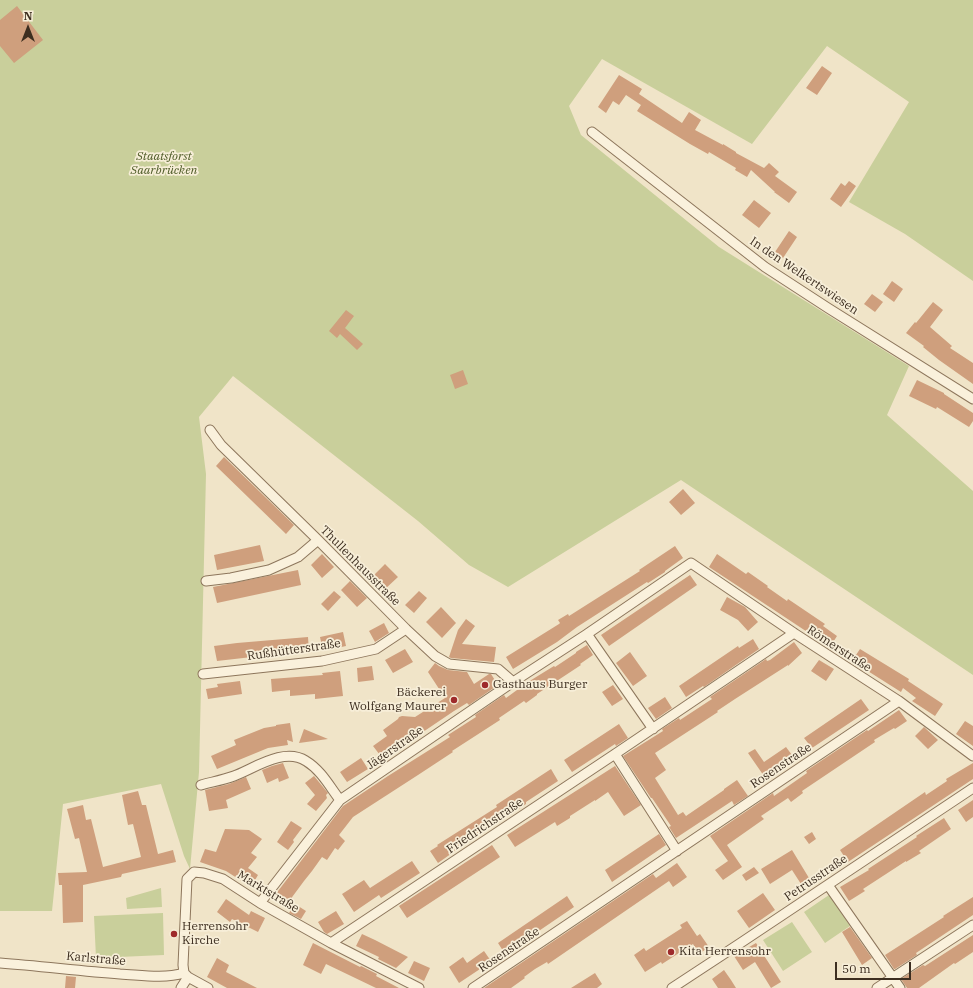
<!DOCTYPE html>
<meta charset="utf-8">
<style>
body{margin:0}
#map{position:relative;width:973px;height:988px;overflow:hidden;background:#f0e4c8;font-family:"IBM Plex Serif",serif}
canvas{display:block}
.north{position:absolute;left:8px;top:8px;width:40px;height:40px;-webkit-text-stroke:3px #f7eed8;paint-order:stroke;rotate:0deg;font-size:11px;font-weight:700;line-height:16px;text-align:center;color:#3d2e20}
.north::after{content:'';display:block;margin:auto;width:14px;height:18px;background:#3d2e20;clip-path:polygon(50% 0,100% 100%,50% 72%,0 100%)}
.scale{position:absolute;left:835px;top:962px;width:76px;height:18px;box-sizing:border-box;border:2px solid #3d2e20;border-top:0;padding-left:5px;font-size:12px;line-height:14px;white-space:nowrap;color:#3d2e20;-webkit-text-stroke:3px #f7eed8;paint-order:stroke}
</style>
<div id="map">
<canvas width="973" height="988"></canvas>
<div class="north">N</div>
<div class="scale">50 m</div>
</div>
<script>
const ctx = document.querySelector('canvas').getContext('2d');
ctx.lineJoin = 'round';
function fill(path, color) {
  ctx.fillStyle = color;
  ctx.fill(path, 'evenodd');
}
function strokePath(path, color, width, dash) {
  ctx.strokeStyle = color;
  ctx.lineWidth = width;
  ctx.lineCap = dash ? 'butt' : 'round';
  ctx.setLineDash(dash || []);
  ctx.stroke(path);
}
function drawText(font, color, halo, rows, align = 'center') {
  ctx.font = font + ' "IBM Plex Serif",serif';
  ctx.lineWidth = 3.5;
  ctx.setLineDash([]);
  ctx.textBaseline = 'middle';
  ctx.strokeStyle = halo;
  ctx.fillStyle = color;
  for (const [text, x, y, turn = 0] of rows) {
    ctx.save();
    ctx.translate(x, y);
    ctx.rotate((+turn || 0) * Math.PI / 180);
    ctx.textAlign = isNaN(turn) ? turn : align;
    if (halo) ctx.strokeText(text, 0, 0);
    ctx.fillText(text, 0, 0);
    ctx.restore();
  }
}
fill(new Path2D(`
 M0 0H973V281L905 234 849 202 909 102 827 46 752 144 602 59 569 106 581 135 719 247 909 366 887 415 973 491V675L681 480 508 587 469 565 418 521 233 376 199 417 206 474 199 772 190 869 184 856 161 784 63 804 52 911H0Z
 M161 888 162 907 127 909 126 898Z
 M829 895 850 926 825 943 804 912Z
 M163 913 164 955 96 958 94 916Z
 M792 922 812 952 783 971 763 940Z`), '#c9cf9b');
fill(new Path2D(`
 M17 6 43 40 14 63 0 46V20Z
 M822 66 832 73 817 95 806 88Z
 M619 75 642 89 639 94 682 123 689 112 701 120 695 130 723 145V144L736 152V153L764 168 769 163 779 172 775 176 797 192 789 203 774 192H775L751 170 747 177 735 170 736 168 709 152 708 154 690 144 637 111 641 105 626 95 619 105 613 101 606 113 598 107Z
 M849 181 856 186 841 207 830 199 841 183 845 186Z
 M754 200 771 213 759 228 742 215Z
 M789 231 797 237 783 258 775 252Z
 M892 281 903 289 894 302 883 294Z
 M872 294 883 302 875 312 864 304Z
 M933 302 943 310 930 327 952 346 950 348 973 363V384L939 360 923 347 924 346 906 333 915 322 916 323Z
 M346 310 354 316 345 328 363 344 357 350 340 334 337 338 329 331Z
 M463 370 468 384 455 389 450 375Z
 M917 380 944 393V394L973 413V421L969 427 937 407 936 409 909 396Z
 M224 457 294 525 286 534 216 466Z
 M683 489 695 503 681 515 669 502Z
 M260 545 264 561 217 570 214 555Z
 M675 546 683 558 665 571V572L648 583 647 582 577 627 557 642 513 669 506 657 559 624 560 623 558 620 568 614 569 616 640 571 639 570Z
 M322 554 334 567 322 578 311 565Z
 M717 554 746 574 748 572 768 586 767 587 787 601 788 599 825 624 823 626 837 636 830 647 709 567Z
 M385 564 398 577 384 590 372 577Z
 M298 570 301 585 217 603 213 587Z
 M690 575 697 585 609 646 601 635Z
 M350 581 367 598 357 607 341 590Z
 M334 591 341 597 328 611 321 604Z
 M419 591 427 598 414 613 405 605Z
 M727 597 745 607 758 622 748 631 738 620 720 610Z
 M441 607 456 623 442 638 426 622Z
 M466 619 475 626 462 644 496 647 494 662 451 658 449 657 458 630Z
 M384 623 389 633 375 642 369 631Z
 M343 632 346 646 323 651 320 637Z
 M308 637 309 652 287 653 217 661 214 646 237 643Z
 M753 639 759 649 704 687 703 686 686 697 679 686 738 646 739 648Z
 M794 642 802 653 788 666V665L735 699 717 711 718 712 655 753 666 770 655 778 678 815 683 812 686 816 724 790V789L737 780 748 796 734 805 732 801 676 838 669 827 671 826 652 798H651L623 756 663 731 662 729 679 718 680 720 712 699 710 697 766 659 767 661 770 660Z
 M587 645 593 655 580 664 581 665 537 694V695L526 703 524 701 499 718 500 720 452 751 453 752 418 775 353 817 339 835 345 841 338 850 335 848 327 860 322 857 312 871 304 881 287 904 275 895 343 806 388 776 450 737 448 735 476 717 475 715 504 695 506 698 528 682 554 666 555 667 576 653V652Z
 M405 649 413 662 393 673 385 660Z
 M860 649 909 679 908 681 943 704 935 716 912 701 916 698 903 688 901 692 852 661Z
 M630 652 647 676 633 686 616 663Z
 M819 660 834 669 826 681 811 671Z
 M435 663 439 666 448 670 467 672 474 684 489 674H491L498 685 469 705 467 703 454 711 383 759 373 746 387 736 383 730 398 719 399 717 402 716 415 717 445 698 428 672Z
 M372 666 374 680 358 682 357 668Z
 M340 671 343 696 315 699V694L290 696V690L272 692 271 679 323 675 322 673Z
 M240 681 242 694 208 699 206 689 218 687 217 684Z
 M613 685 623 699 612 706 602 692Z
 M665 697 672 708 656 719 648 708Z
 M861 699 869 710 812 748 804 738Z
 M899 710 907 721 895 729 894 728 874 740 875 742 802 791 803 793 791 802 788 798 761 816 764 819 727 845 742 867 723 880 715 870 728 861 710 836 773 793 774 796 807 773 806 771 867 730 868 731Z
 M965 721 973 726V746L956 734Z
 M290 723 293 742 287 740 288 745 268 748 217 769 211 756 236 745 234 740 264 728 276 726V725Z
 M619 724 628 738 616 746 615 744 572 772 564 760Z
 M924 727 938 740 928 749 915 736Z
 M304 729 328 739 299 743Z
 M786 747 795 759 766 779 748 753 755 749 764 762Z
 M361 758 368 769 347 782 340 772Z
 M283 763 289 778 279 782 278 778 267 783 262 770 272 766Z
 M973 763V779L848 862 840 850 925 792 926 795 947 781 946 779Z
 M615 766 641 805 624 816 608 792 595 801V800L570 816V818L557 826 555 822 515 847 507 835Z
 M551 769 558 781 526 802V804L465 844 438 863 430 851 438 846 437 845 497 807 496 805Z
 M314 776 328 793 326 795 327 798 316 811 307 804 315 795 305 783Z
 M246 777 251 789 226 800 228 808 209 811 205 790 229 784Z
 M138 791 142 805H146L158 854 173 850 176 862 122 874 121 877 83 885V922L63 923 62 885H59L58 873 87 872 79 838 75 839 67 809 83 805 86 820 91 819 103 867 141 857 133 824 128 825 122 795Z
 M973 800V817L966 822 958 810Z
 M944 818 951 829 919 851 921 853 906 862V861L863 889 865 891 849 901 840 887 869 870 868 869 917 837 916 836Z
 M291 821 302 828 293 840 294 842 288 850 277 842Z
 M225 829 249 830 262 839 251 853 257 857 248 868 258 875 251 887 226 871 200 862 205 849 216 852Z
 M812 832 816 839 809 844 804 837Z
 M659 834 666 845 612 882 605 870Z
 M492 845 500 857 407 918 399 906Z
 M792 850 809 878 801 884 792 870 770 884 761 869Z
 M412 861 420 873 409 880 381 898 379 895 354 912 342 894 364 880 370 888Z
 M677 863 687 877 673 887 669 881 548 964 547 962 535 969 524 977 525 978 511 988H484L653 874 656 878Z
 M754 867 759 873 746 881 742 875Z
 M763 893 775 910 749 928 737 911Z
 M567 896 574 907 505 954 498 943Z
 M973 897V915L916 953 917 955 895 969H894L885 955 944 917 943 916Z
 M226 899 249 915 251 911 265 918 258 932 232 919 230 922 217 912Z
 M295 904 306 911 301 919 289 913Z
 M336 911 344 924 327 934 324 932 318 922Z
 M687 921 697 936 700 934 709 947 699 954 693 944 662 964 661 962 645 972 634 955 644 948 646 951 682 928 680 925Z
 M850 927 872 958 862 965 842 932Z
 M362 934 375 940 408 957 396 968 378 959 379 957 356 946Z
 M973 935V952L955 964 954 963 919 988H907L901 979 923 965 925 966Z
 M313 943 360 967 361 966 377 974 376 976 399 988H376L326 964 321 974 303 965Z
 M756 943 781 982 771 988 755 962 743 970 734 956Z
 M484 951 493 964 481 971 480 969 459 983 449 967 463 957 467 963Z
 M217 958 229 965 226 972 257 988H227L207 977Z
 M414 961 430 968 424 981 408 973Z
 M724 970 731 980 736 988H718L712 979Z
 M595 973 602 984 597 988H571Z
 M66 976 76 977 75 988H65Z`), '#cf9f7d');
const street = new Path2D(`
 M592 132 765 267 828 308 973 399
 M210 430 221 445 318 540 406 629 435 656 449 664 498 669 513 682
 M206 581 231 578 269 570 298 557 318 540
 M587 634 653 729
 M203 674 322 661 376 649 406 629
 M615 754 677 851
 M201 785C212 782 223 780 234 776 255 768 284 747 306 761 321 770 330 787 340 800
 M828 885 900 988
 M260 903 340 800 513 682 587 634 691 563 794 633 899 701 973 756
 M331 943 615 754 794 633
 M0 963C40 966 80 971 120 974 141 975 163 979 184 973
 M184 973 183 965 187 879 194 872 204 873 223 879 260 903 331 943 419 988
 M184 973 188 977 208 988
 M181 988 188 977
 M473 988 899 701
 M672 988 739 944 973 788
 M877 988 973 925`);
strokePath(street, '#8d765c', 11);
strokePath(street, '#faf1dc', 9);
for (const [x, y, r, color] of [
 [485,685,4,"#9e2a2b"],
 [454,700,4,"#9e2a2b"],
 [174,934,4,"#9e2a2b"],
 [671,952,4,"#9e2a2b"]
]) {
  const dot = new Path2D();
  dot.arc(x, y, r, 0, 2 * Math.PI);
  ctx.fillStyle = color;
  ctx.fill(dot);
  strokePath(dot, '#f7eed8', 1.5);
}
drawText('italic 12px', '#4d5a26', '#f7eed8', [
 ["Staatsforst",164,157],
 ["Saarbrücken",164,171]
]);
drawText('12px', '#3d2e20', '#f7eed8', [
 ["In den Welkertswiesen",804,276,34],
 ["Thullenhausstraße",360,566,45],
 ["Römerstraße",839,649,33],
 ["Rußhütterstraße",294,650,-8],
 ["Jägerstraße",395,748,-35],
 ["Rosenstraße",781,766,-34],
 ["Friedrichstraße",485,826,-34],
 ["Petrusstraße",816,878,-34],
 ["Marktstraße",268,892,31],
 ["Rosenstraße",509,950,-34],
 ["Karlstraße",96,959,5]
]);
drawText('12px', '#3d2e20', '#f7eed8', [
 ["Gasthaus Burger",493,685],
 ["Bäckerei",446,693,"right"],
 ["Wolfgang Maurer",446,707,"right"],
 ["Herrensohr",182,927],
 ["Kirche",182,941],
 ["Kita Herrensohr",679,952]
], 'left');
</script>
